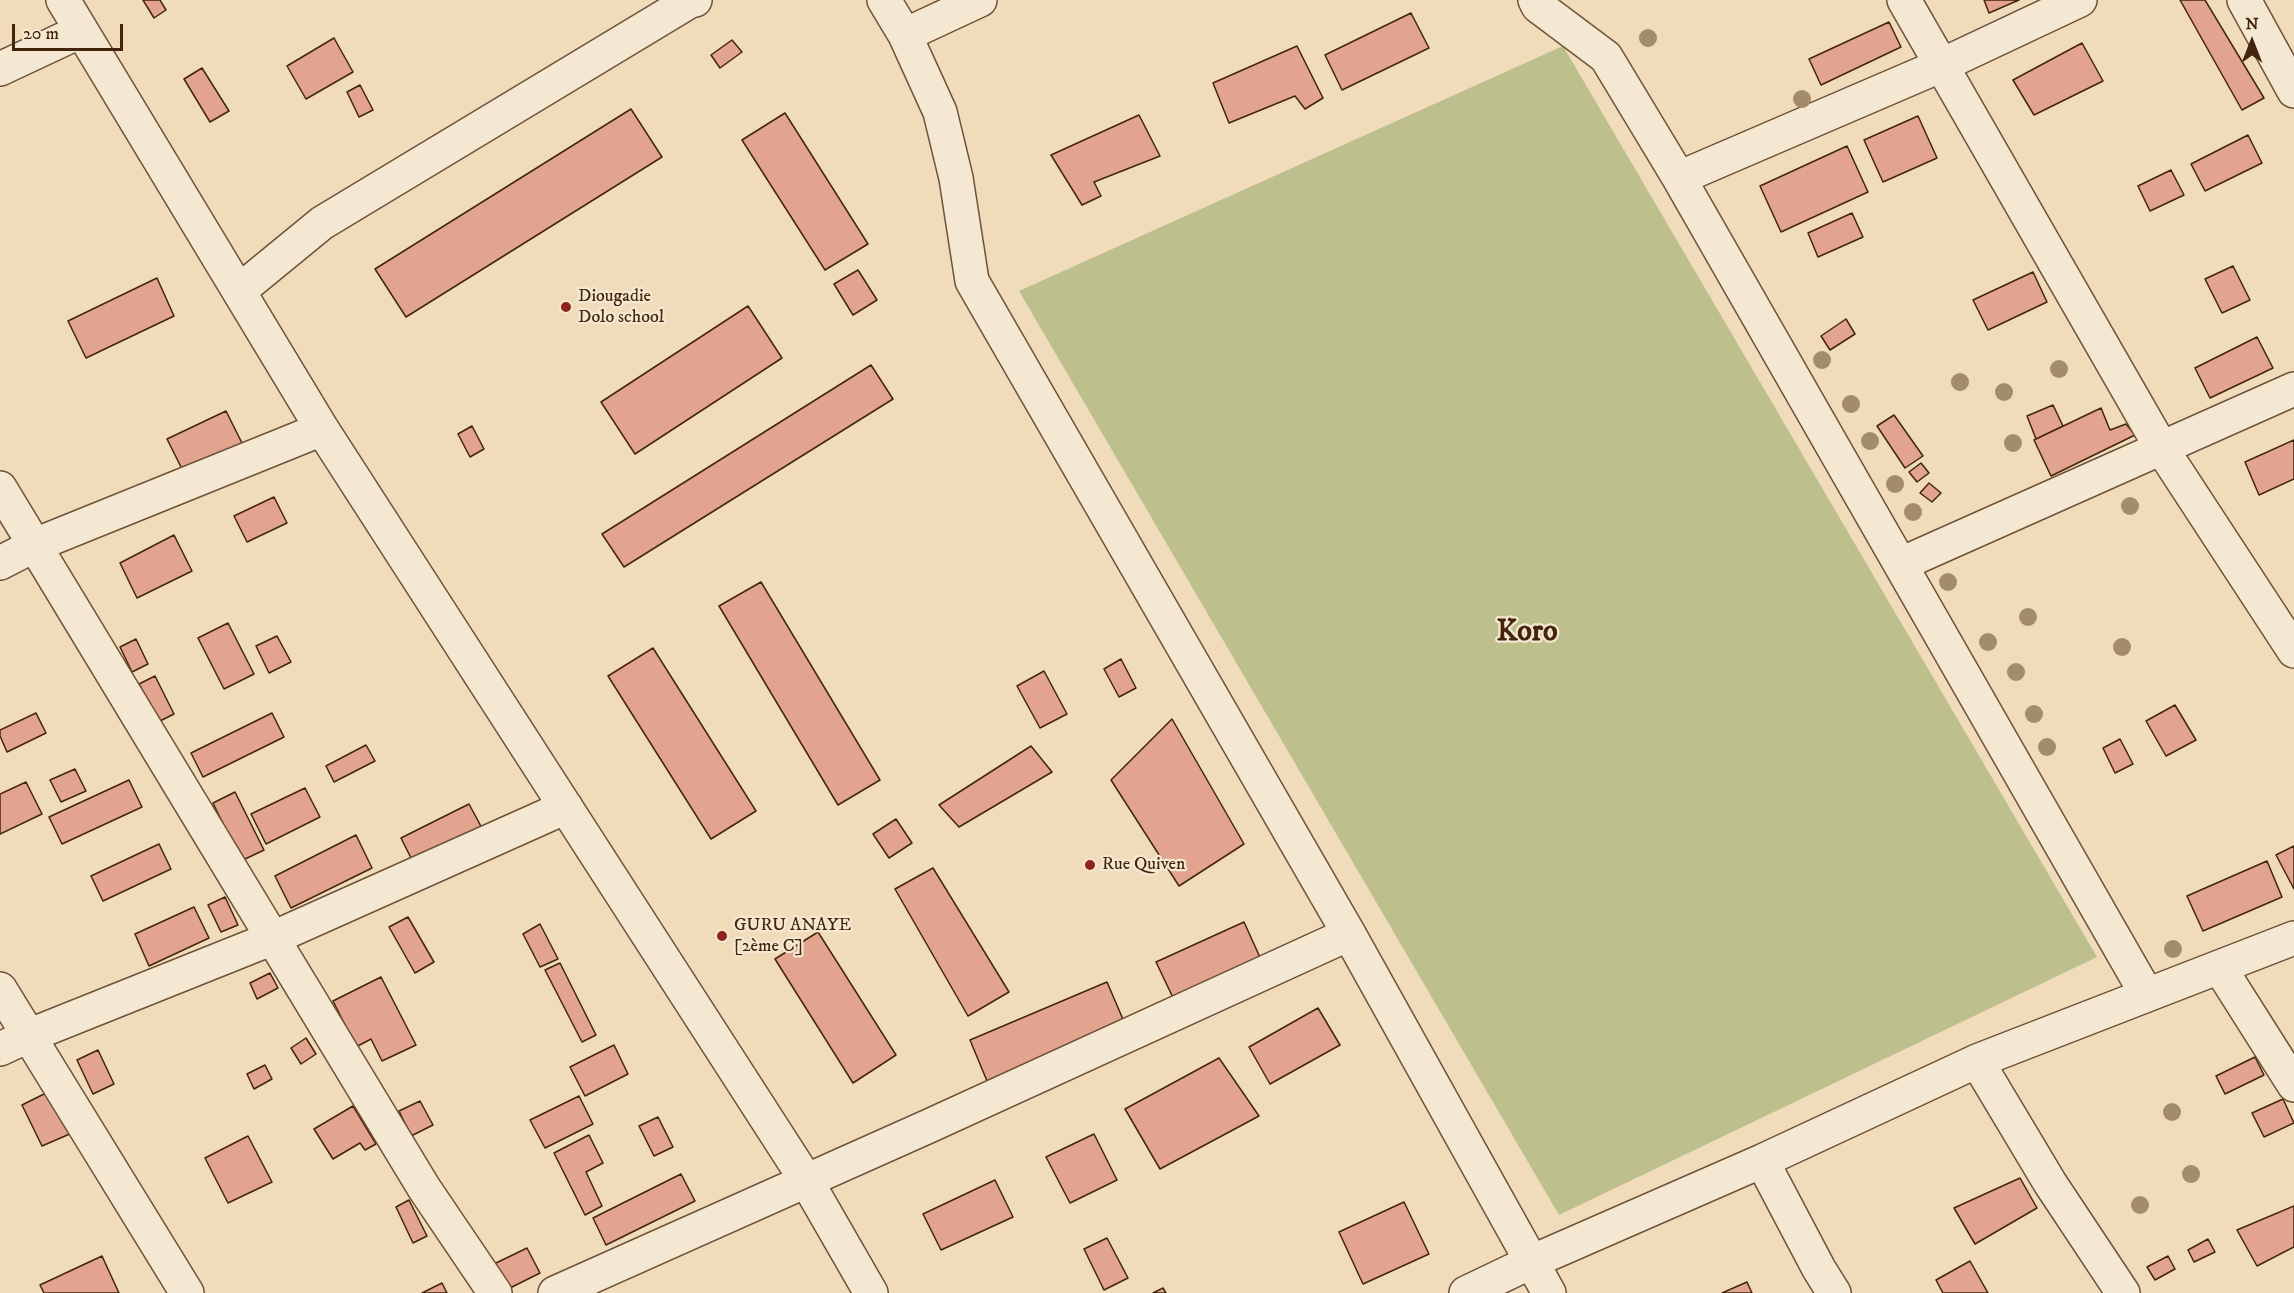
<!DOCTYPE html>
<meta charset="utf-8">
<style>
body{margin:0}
#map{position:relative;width:2294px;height:1293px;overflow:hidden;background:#f0dbbb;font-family:"IM FELL DW Pica",serif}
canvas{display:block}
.north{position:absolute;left:2222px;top:12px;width:60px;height:60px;-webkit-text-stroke:4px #f5e8d3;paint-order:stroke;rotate:0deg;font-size:16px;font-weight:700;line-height:24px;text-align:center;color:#43250b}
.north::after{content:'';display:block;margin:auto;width:21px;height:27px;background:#43250b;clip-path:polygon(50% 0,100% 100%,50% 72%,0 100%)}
.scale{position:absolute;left:12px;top:24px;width:111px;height:27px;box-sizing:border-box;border:3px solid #43250b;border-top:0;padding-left:8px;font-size:18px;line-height:21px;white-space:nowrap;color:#43250b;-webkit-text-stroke:4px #f5e8d3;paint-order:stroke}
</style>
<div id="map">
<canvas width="2294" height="1293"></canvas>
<div class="north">N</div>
<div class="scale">20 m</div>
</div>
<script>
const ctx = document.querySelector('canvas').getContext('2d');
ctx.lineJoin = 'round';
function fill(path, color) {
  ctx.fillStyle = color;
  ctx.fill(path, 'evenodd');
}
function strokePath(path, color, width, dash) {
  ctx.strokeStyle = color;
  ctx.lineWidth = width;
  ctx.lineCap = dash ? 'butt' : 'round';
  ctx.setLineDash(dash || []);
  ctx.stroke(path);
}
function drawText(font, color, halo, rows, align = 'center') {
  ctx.font = font + ' "IM FELL DW Pica",serif';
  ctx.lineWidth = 4.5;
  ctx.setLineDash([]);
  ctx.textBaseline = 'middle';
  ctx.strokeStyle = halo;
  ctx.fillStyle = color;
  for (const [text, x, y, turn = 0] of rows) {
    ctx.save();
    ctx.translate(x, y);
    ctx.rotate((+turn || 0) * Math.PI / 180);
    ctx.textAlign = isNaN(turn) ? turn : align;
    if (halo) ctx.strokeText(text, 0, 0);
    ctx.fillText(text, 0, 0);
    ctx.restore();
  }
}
fill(new Path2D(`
 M1563 46 2097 957 1559 1215 1019 291Z`), '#bdbf8d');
const building = new Path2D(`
 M143 0H160L166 10 154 18Z
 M1984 0H2019L1989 13Z
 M2180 0H2205L2264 98 2242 110Z
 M1411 13 1429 48 1342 90 1325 55Z
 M1889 22 1901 47 1821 85 1809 59Z
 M334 38 353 72 306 99 287 66Z
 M732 40 742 52 720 68 711 55Z
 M2082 43 2103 81 2034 115 2013 80Z
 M1297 46 1323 98 1305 109 1295 96 1229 123 1213 83Z
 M202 68 229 111 210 122 184 79Z
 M360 85 373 110 359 117 347 92Z
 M631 109 662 157 406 317 375 269Z
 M785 113 868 244 825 270 742 140Z
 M1139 115 1160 156 1094 182 1101 196 1082 205 1051 155Z
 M1918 116 1937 158 1883 182 1864 140Z
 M2248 135 2262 163 2205 191 2191 164Z
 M1847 146 1868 192 1781 232 1760 186Z
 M2171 170 2184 195 2150 211 2138 186Z
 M1852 213 1863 237 1818 257 1808 233Z
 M2233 266 2250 300 2222 313 2205 279Z
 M858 270 877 300 853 315 834 284Z
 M2033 272 2047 302 1988 330 1973 300Z
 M157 278 174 316 86 358 68 321Z
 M748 306 782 358 635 454 601 402Z
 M1846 319 1855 334 1830 350 1821 336Z
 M2257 337 2273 368 2210 398 2195 368Z
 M871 365 893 399 624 567 602 534Z
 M2053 405 2063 426 2036 439 2027 416Z
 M2101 408 2110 430 2126 424 2135 435 2051 476 2034 440Z
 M226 411 246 451 187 479 167 439Z
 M1894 415 1923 456 1905 468 1877 426Z
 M472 426 484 449 470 457 458 434Z
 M2294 440V479L2259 495 2245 462Z
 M1921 463 1929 473 1917 482 1909 472Z
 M1929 483 1941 493 1932 502 1920 493Z
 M274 497 287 523 247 542 234 516Z
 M174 535 192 571 137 598 120 563Z
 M761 582 880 780 838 805 719 606Z
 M228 623 254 674 224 689 198 638Z
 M277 636 291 662 269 673 256 646Z
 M136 639 148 664 132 672 120 647Z
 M653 648 756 811 711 839 608 676Z
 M1121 659 1136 688 1119 697 1104 669Z
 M1044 671 1067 714 1040 728 1017 686Z
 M155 676 174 714 158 722 139 684Z
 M2175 705 2196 740 2166 756 2146 721Z
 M36 713 46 733 7 752 0 736V730Z
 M272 713 284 737 203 777 191 753Z
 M1172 719 1244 844 1179 886 1111 780Z
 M2120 739 2133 764 2115 773 2103 748Z
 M366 745 375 761 334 782 326 766Z
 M1031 746 1052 772 959 827 939 805Z
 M75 769 86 791 61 802 50 780Z
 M129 780 142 807 62 844 49 817Z
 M26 782 42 814 0 834V794Z
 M305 788 320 817 266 844 251 814Z
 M235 792 264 850 241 861 213 803Z
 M469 804 483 830 414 864 401 838Z
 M896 819 912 843 889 858 873 834Z
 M356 835 372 868 291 908 275 876Z
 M159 844 171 869 103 901 91 876Z
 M2294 846V889L2276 855Z
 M2267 861 2282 897 2203 931 2187 896Z
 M933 868 1009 992 968 1016 895 889Z
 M225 897 238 925 221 932 208 905Z
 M194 907 209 938 149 966 135 934Z
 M408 917 434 962 415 973 389 927Z
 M1244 922 1263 964 1176 1004 1156 962Z
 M540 924 558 959 540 967 523 934Z
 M818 932 896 1055 853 1083 775 959Z
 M560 963 596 1035 582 1042 545 970Z
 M270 973 278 988 257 999 250 983Z
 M381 977 416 1045 382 1061 371 1039 356 1047 333 1001Z
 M1107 982 1125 1024 987 1081 970 1040Z
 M1318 1008 1340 1045 1270 1084 1249 1047Z
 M306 1038 316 1054 301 1064 291 1048Z
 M614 1045 628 1074 585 1096 570 1067Z
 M98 1050 114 1084 93 1094 77 1060Z
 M2255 1057 2264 1075 2225 1094 2216 1076Z
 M1219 1058 1259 1116 1160 1169 1125 1109Z
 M265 1065 272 1079 254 1089 247 1074Z
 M52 1090 72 1133 42 1146 22 1105Z
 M579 1096 593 1124 545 1148 530 1120Z
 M2283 1099 2294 1123 2264 1137 2252 1113Z
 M420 1101 433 1125 411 1136 399 1111Z
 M353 1106 376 1144 365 1150 360 1143 333 1159 314 1129Z
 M658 1117 673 1147 654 1156 639 1126Z
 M1094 1134 1117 1180 1070 1203 1046 1157Z
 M589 1135 603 1163 586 1172 602 1206 585 1215 554 1153Z
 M248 1136 272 1182 228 1203 205 1158Z
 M681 1174 695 1201 606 1245 593 1218Z
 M2020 1178 2037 1208 1975 1244 1954 1208Z
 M995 1180 1013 1217 941 1250 923 1214Z
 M409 1200 427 1236 413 1243 396 1207Z
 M1404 1202 1429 1254 1363 1284 1339 1232Z
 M2294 1206V1247L2257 1266 2237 1230Z
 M1107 1238 1128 1278 1104 1290 1084 1249Z
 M2208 1239 2215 1252 2194 1262 2188 1250Z
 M527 1248 540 1273 506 1290 494 1264Z
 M102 1256 119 1293H44L40 1285Z
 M2168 1256 2175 1269 2155 1280 2147 1267Z
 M1970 1261 1988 1293H1943L1936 1280Z
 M1747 1282 1752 1293H1722Z
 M442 1283 447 1293H422Z
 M1163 1288 1166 1293H1153Z`);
fill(building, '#e2a48f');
strokePath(building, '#43250b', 1.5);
const minor = new Path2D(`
 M63 0 322 429 806 1180 871 1293
 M884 0 905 35 940 112 956 178 972 281 1349 934 1549 1293
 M1535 0 1538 6 1606 57 1679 178 2147 995
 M1904 0 2162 449 2294 651
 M2244 0 2294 91
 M905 35 980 0
 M0 69 81 31
 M1679 178 1942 65 2080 0
 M239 291 322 223 690 1 695 0
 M0 488 424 1188 495 1293
 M0 563 35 545 322 429
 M1901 564 2294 389
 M2220 968 2294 1085
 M0 989 187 1293
 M0 1049 28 1036 273 938 566 807
 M1977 1061 2050 1183 2123 1293
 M1762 1161 1819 1269 1834 1293
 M555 1293 929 1126 1349 934
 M1466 1293 1531 1262 1762 1161 1977 1061 2294 938`);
strokePath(minor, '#6e5237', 36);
strokePath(minor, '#f5e8d3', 33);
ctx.fillStyle = '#a28c6c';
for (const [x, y] of [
 [1648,38],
 [1802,99],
 [1822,360],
 [2059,369],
 [1960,382],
 [2004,392],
 [1851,404],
 [1870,441],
 [2013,443],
 [1895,484],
 [2130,506],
 [1913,512],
 [1948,582],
 [2028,617],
 [1988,642],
 [2122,647],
 [2016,672],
 [2034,714],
 [2047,747],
 [2173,949],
 [2172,1112],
 [2191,1174],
 [2140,1205]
]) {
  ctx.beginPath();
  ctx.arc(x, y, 9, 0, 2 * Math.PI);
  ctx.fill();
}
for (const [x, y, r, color] of [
 [566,307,6,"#8f2418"],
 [1090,865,6,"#8f2418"],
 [722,936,6,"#8f2418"]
]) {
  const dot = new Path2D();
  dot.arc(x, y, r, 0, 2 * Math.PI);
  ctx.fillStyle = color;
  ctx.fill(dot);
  strokePath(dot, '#f5e8d3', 2);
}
drawText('18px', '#43250b', '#f5e8d3', [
 ["Diougadie",578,297],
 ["Dolo school",578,318],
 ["Rue Quiven",1102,865],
 ["GURU ANAYE",734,926],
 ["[2ème C]",734,947]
], 'left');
drawText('bold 30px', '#43250b', '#f5e8d3', [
 ["Koro",1527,634]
]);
</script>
